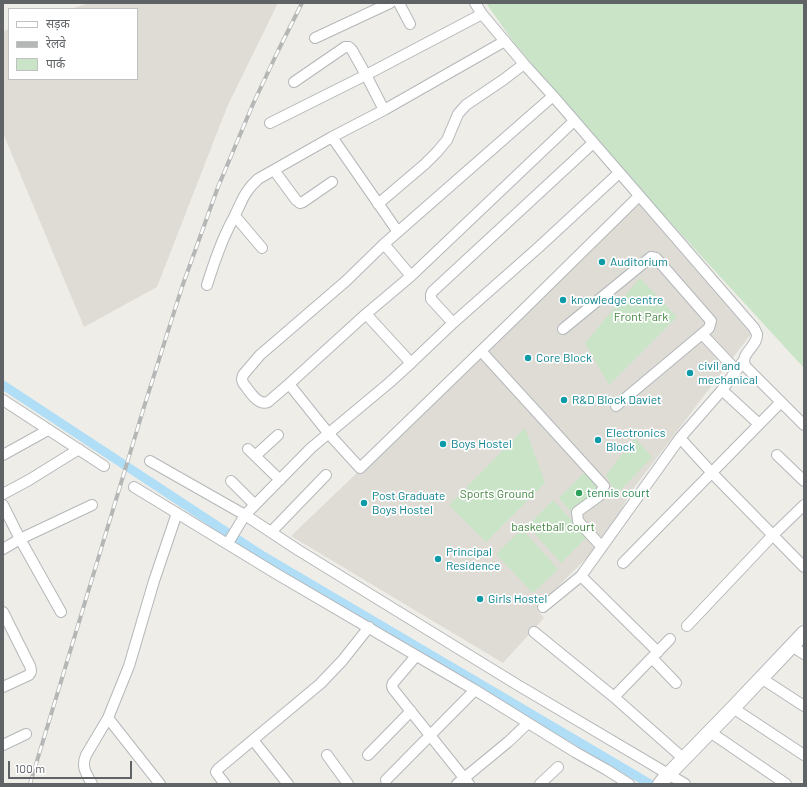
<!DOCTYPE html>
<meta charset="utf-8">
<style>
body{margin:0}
#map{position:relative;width:807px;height:787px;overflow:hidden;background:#efede7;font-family:Barlow,"Noto Sans Devanagari",sans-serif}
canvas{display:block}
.frame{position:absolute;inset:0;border:4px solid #5f6366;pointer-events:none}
.legend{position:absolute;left:8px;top:8px;width:130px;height:72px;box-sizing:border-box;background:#fff;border:1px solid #bfc1c2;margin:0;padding:5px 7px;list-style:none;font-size:12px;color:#5f6366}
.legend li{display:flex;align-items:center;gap:8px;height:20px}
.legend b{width:20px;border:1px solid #bfc1c2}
.scale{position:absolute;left:8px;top:761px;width:124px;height:18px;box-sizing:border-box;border:2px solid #5f6366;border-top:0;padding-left:5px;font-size:12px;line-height:14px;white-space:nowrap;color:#5f6366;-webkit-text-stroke:3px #fff;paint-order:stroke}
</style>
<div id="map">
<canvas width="807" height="787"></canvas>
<div class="frame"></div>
<ul class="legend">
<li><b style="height:5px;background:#fff"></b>सड़क</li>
<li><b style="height:5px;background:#b5b6b6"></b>रेलवे</li>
<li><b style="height:11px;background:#c9e4c7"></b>पार्क</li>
</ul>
<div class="scale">100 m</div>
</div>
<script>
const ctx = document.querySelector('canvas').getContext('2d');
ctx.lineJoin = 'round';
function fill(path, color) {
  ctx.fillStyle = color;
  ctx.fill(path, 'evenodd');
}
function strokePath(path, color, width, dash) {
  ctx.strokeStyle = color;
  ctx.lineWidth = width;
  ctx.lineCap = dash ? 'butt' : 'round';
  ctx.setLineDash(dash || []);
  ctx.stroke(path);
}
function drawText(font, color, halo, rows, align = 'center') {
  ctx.font = font + ' Barlow,sans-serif';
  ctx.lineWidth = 3.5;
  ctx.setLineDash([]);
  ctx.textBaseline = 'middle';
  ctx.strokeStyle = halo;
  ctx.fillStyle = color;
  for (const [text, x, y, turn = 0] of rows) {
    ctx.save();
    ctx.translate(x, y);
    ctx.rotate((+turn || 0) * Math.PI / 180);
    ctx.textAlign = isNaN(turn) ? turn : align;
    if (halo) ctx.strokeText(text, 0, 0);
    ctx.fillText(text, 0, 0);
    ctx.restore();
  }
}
fill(new Path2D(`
 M89 3H278L227 107 157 287 84 327 3 133V31L9 29V79H137V9H70Z
 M636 201 751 334 630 493 605 540 536 608 544 618 503 663 291 536 477 358Z`), '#dfdcd6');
fill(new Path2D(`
 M486 3H804V368L636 185 515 44Z
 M640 278 677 317 609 385 585 343Z
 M525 428 545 483 486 542 449 505Z
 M635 438 652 457 616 495 606 475Z
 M586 471 600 487 572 513 559 498Z
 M553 500 587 537 561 563 528 526Z
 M522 529 558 569 533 593 496 554Z`), '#c9e4c7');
strokePath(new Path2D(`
 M3 385 263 556 650 784`), '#b0def7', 9);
const street = new Path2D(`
 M399 3 410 24
 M475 3 482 14 524 64 553 96 754 328C755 330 756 332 757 334 758 347 738 354 746 367L804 425
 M315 38 390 3
 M294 82 345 47H349L352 50 366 75 384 110
 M553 96 384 244 346 281 260 355 243 375 242 379 243 383C249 390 257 406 268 402L289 384 366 314 411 276 574 121
 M270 123 366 75 482 14
 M332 137 398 232
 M274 170 296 200 300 203 303 202 332 182
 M378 204 425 164 437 152 447 140 458 114 466 105 503 80 524 64
 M235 216 262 248
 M384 244 411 276
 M207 285C213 266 219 247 228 229 230 224 233 220 235 215 243 199 244 192 258 179L332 137 384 110 505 41
 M366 314 411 363
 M453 323 431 299V295L432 292 593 143
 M563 329 651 257 656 258 711 321 709 328 702 334
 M481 351 604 486 599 496 577 512 578 521 602 547
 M289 384 329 434 360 468 516 317 639 196
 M722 390 759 424
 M3 400 104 466
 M616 406 702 334 736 370
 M680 438 712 473 804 567
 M248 449 280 480
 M3 455 48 430
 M777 455 804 481
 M255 456 278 435
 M150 461 245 515 298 550 516 684 685 784
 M231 481 255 505
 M134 487 275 573 475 690 575 752 607 770 629 784
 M3 494 29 480 79 449
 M3 505 20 539 61 612
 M271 532 326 475
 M228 543 245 515 311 448 389 383 411 363 453 323 539 247 619 173
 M3 549 20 539 92 505
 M623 563 781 402
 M581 576 658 652
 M543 607 581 576 680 438 722 390 744 360
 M3 612 30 666C31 670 32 672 29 675L3 687
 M687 626 773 535 804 505
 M534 632 614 697 684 759
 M792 646 804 654
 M416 656 393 683 392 686 393 689 469 784
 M652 658 676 683
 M761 678 804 706
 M614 697 670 639
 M733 708 804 755
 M108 718 160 784
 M710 732 786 784
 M253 740 288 784
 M3 745 26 734
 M327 755 348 784
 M368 755 411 711
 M386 780 475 690
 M92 784C86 773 81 767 86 755L108 718 129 666 154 581 177 513
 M225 784 218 775 216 772 218 769 320 684 342 661 369 627
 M457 784 508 742 528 723
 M540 784 558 767`);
const secondary = new Path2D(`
 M660 784 664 779 733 708 804 633`);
strokePath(street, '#b4b7ba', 12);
strokePath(secondary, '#b4b7ba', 16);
strokePath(street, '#fff', 10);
strokePath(secondary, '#fff', 14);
const rail = new Path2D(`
 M30 784 144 407 182 287 218 187 253 104 278 51 302 3`);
strokePath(rail, '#b5b6b6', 4);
strokePath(rail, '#fff', 2.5, [8]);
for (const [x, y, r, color] of [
 [602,262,4,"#0f9aa8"],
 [563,300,4,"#0f9aa8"],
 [528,358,4,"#0f9aa8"],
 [690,373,4,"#0f9aa8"],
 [564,400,4,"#0f9aa8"],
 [598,440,4,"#0f9aa8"],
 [443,444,4,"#0f9aa8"],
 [579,493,4,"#2e9e5b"],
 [364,503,4,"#0f9aa8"],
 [438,559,4,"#0f9aa8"],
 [480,599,4,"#0f9aa8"]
]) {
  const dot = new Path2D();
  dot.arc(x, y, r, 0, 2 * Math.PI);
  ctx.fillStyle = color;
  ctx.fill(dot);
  strokePath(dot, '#fff', 1.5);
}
drawText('12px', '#0d838f', '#fff', [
 ["Auditorium",610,262],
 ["knowledge centre",571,300],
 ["Core Block",536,358],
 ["civil and",698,366],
 ["mechanical",698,380],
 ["R&D Block Daviet",572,400],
 ["Electronics",606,433],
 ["Block",606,447],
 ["Boys Hostel",451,444],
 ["Post Graduate",372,496],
 ["Boys Hostel",372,510],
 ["Principal",446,552],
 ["Residence",446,566],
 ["Girls Hostel",488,599]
], 'left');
drawText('12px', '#42853f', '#fff', [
 ["Front Park",641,317],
 ["Sports Ground",497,494],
 ["basketball court",553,527]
]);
drawText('12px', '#27864d', '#fff', [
 ["tennis court",587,493]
], 'left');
</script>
